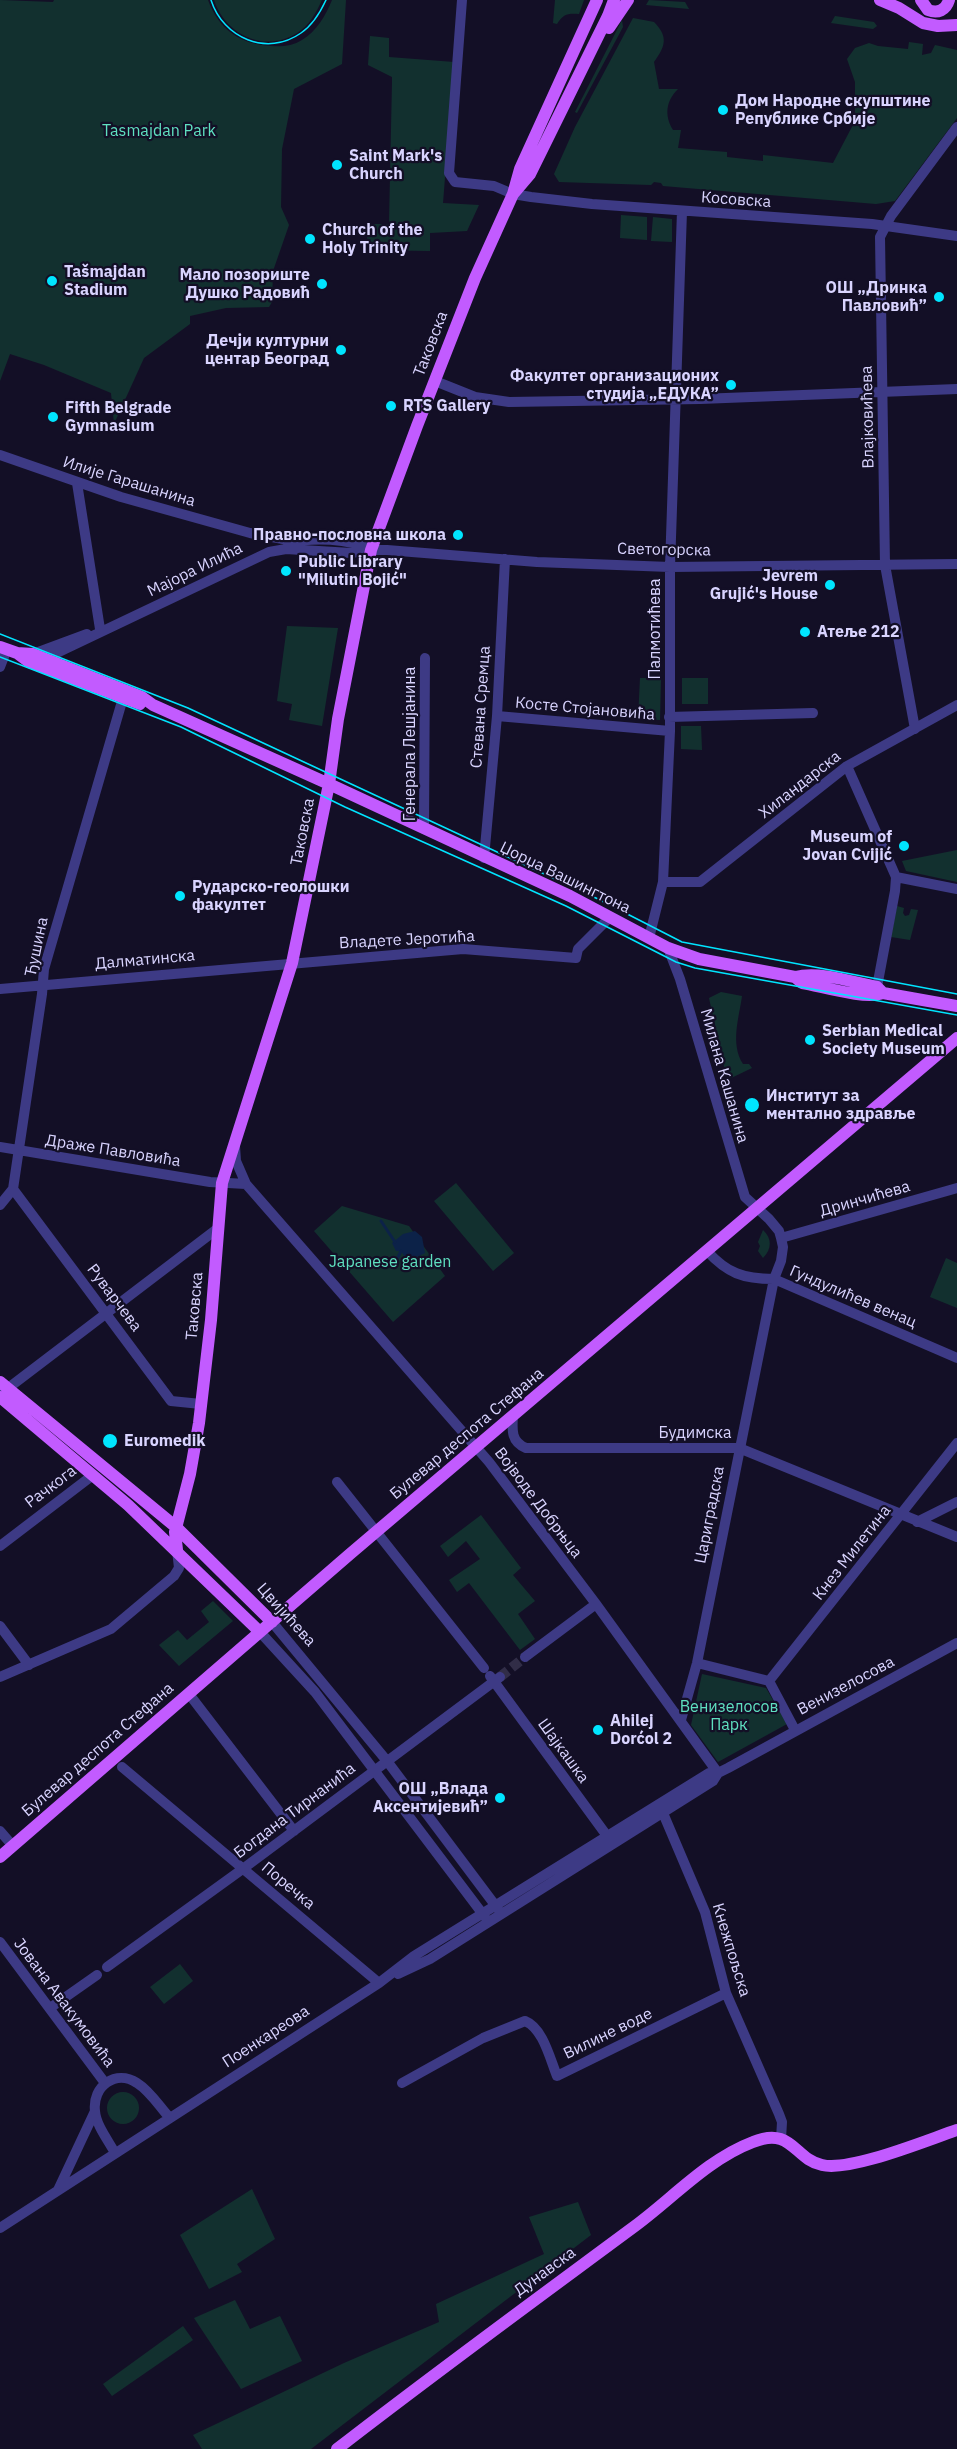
<!DOCTYPE html>
<meta charset="utf-8">
<style>
body{margin:0}
canvas{display:block;background:#130f26}
</style>
<canvas width="957" height="2449"></canvas>
<script>
const ctx = document.querySelector('canvas').getContext('2d');
ctx.lineJoin = 'round';
function fill(path, color) {
  ctx.fillStyle = color;
  ctx.fill(path, 'evenodd');
}
function strokePath(path, color, width, dash) {
  ctx.strokeStyle = color;
  ctx.lineWidth = width;
  ctx.lineCap = dash ? 'butt' : 'round';
  ctx.setLineDash(dash || []);
  ctx.stroke(path);
}
function drawText(font, color, halo, rows, align = 'center') {
  ctx.font = font + ' "IBM Plex Sans",sans-serif';
  ctx.lineWidth = 4.5;
  ctx.setLineDash([]);
  ctx.textBaseline = 'middle';
  ctx.strokeStyle = halo;
  ctx.fillStyle = color;
  for (const [text, x, y, turn = 0] of rows) {
    ctx.save();
    ctx.translate(x, y);
    ctx.rotate((+turn || 0) * Math.PI / 180);
    ctx.textAlign = isNaN(turn) ? turn : align;
    if (halo) ctx.strokeText(text, 0, 0);
    ctx.fillText(text, 0, 0);
    ctx.restore();
  }
}
fill(new Path2D(`
 M0 0 53 2 54 0H208C219 30 240 44 271 46 281 47 293 46 302 40 316 32 326 15 332 0H346L342 64 294 89 282 149 281 207 289 225 273 271 272 302 269 307 226 308 190 316V324L144 358 114 424 111 393 44 365 10 354 0 381Z
 M214 0H322C316 13 309 26 297 33 264 54 225 34 214 0Z
 M555 0H584L579 14C568 13 563 14 557 24L553 23Z
 M649 0 685 2 689 9 646 5Z
 M835 16 874 22 877 26 873 29 831 23Z
 M633 18 654 22C669 37 665 47 654 62L659 89H678C666 101 664 115 673 130H681L678 148 727 152V157L763 161V155L833 163 855 121V82L847 59 855 48 869 43 878 46 908 49 909 42 923 44 922 55 931 53 935 45 957 50V118L895 201 876 204 663 186 661 183 654 182 651 185 559 182 554 174 575 127Z
 M622 20 623 27 577 113 575 112Z
 M370 36 389 38V57L454 62 443 203 479 205 467 231 430 233V251L368 250 366 224H389L392 82V77L368 65Z
 M621 215 647 217V240L620 238Z
 M653 217 672 219V242L651 241Z
 M287 626 338 628 322 726 289 720 292 704 277 701Z
 M640 678H661L660 720 638 719Z
 M682 678H708V704H682Z
 M681 726H701L702 750 681 749Z
 M957 850V882L906 871 902 861Z
 M897 906 904 908 903 913 905 916 909 915 911 909 918 910 910 940 891 937Z
 M721 992 742 996C739 1018 730 1044 743 1064H749L752 1068 727 1080 709 998Z
 M456 1183 514 1253 493 1271 434 1201Z
 M342 1206 409 1226 445 1276 393 1322 314 1231Z
 M763 1230C772 1238 772 1249 763 1258L758 1251 760 1246 758 1242Z
 M946 1258 957 1263V1308L930 1297Z
 M481 1515 521 1568 513 1575 535 1601 518 1614 535 1639 520 1650 469 1583 457 1592 449 1580 480 1559 466 1541 448 1557 440 1546Z
 M213 1601 233 1621 179 1666 159 1645 178 1630 187 1640 209 1622 201 1611Z
 M702 1674 766 1688 787 1724 718 1762 691 1725Z
 M180 1964 193 1981 164 2004 150 1987Z
 M107 2108a16 16 0 1 1 32 0a16 16 0 1 1-32 0Z
 M252 2189 275 2239 237 2264 242 2272 209 2289 180 2235Z
 M578 2202 591 2235 311 2449H202L193 2435 344 2363 439 2322 436 2304 544 2254 529 2217Z
 M235 2300 250 2329 280 2316 302 2361 241 2389 194 2318Z
 M183 2326 193 2340 112 2396 103 2384Z`), '#12302f');
fill(new Path2D(`
 M415 1231 422 1237 425 1253 417 1257H405L401 1251H396L392 1243 403 1234Z`), '#0c2248');
strokePath(new Path2D(`
 M381 1221 395 1242
 M389 1263 397 1259 401 1251`), '#0c2248', 3);
strokePath(new Path2D(`
 M500 1677 525 1657`), '#312d47', 10, [10, 5]);
strokePath(new Path2D(`
 M462 0 449 173 455 182 494 186 513 194 531 197 592 204 872 224 957 236
 M435 381 475 397 509 402 700 399 957 389
 M0 455 121 497 250 533 294 541
 M77 483 100 629
 M288 543C313 537 349 538 371 550
 M33 654 87 634
 M42 660 269 552 286 549 351 553 371 550H387L537 562 670 567 957 564
 M0 667 7 649
 M497 716 670 731
 M669 717 813 713
 M915 729 885 565 880 237 891 216 957 127
 M847 766 896 877 895 891 877 987
 M424 829 425 658
 M484 858 497 716 505 559
 M896 877 957 889
 M663 882H700L847 766 957 705
 M649 938 663 882 670 731V567L682 211
 M668 948 680 979 745 1197 769 1219 779 1231 781 1238 783 1247 781 1261 774 1279 697 1663 681 1720
 M0 989 463 949 576 958 578 949 610 917
 M235 1146 236 1161 246 1184 489 1462 596 1604 718 1773
 M0 1147 210 1182 246 1184
 M13 1189 171 1401 201 1404
 M0 1205 13 1189 42 994 44 969 123 698
 M781 1238 957 1188
 M707 1251C727 1273 743 1279 774 1279L957 1358
 M3 1392 217 1229
 M513 1416C512 1430 511 1442 526 1448H739L957 1537
 M337 1482 484 1668
 M917 1522 957 1502
 M0 1546 93 1475
 M272 1622 387 1761 498 1909
 M0 1626 29 1665
 M260 1632 315 1692 485 1917
 M525 1657 596 1604
 M697 1663 769 1681 795 1730
 M490 1676 610 1840
 M0 1677 111 1629 174 1576 179 1568 177 1550
 M769 1681 957 1443
 M189 1694 294 1831
 M122 1767 379 1983
 M660 1806 705 1912 726 1993 779 2114 782 2122 781 2139
 M0 1831 13 1846
 M0 1942 105 2083
 M107 1967 244 1868 500 1677
 M398 1974 430 1959 713 1781 718 1773
 M50 2008 97 1975
 M402 2083 483 2038 525 2021C543 2028 550 2059 557 2076L726 1993
 M115 2153C108 2140 96 2125 95 2111 92 2086 116 2069 137 2083 150 2091 159 2106 169 2117
 M58 2190 95 2111
 M0 2228 379 1983 414 1956 709 1773H718L728 1768 957 1643`), '#3d3a85', 10);
strokePath(new Path2D(`
 M880 0 899 8 923 23 938 26 957 25
 M921 0 928 10C938 14 946 10 949 0
 M609 28 628 0
 M513 194 530 174 608 16 614 0
 M0 647 17 653 29 662 140 704
 M17 653 33 654 142 697 153 705 329 784 570 896 668 948 699 959 795 977C820 971 852 982 877 987L883 993
 M796 978 802 983C821 986 865 1000 883 993L957 1006
 M0 1382 176 1527 272 1622
 M0 1397 128 1505 260 1632
 M177 1550 175 1532 190 1474 199 1423 211 1320 222 1183 292 963 329 784 338 719 371 550 417 426 475 278 513 194 520 169 597 0
 M0 1857 350 1554 957 1038
 M337 2449C435 2373 535 2300 635 2226 673 2198 708 2159 753 2142 792 2126 794 2159 822 2165 850 2172 927 2140 957 2130`), '#c25bff', 12);
strokePath(new Path2D(`
 M211 0C223 38 267 57 301 33 313 25 320 13 326 0
 M0 634 188 708 598 899 682 942 957 994
 M0 657 181 727 345 807 566 906 676 962 695 968 957 1015`), '#00e5ff', 1.5);
for (const [x, y, r, color] of [
 [723,110,6,"#00e5ff"],
 [337,165,6,"#00e5ff"],
 [310,239,6,"#00e5ff"],
 [52,281,6,"#00e5ff"],
 [322,284,6,"#00e5ff"],
 [939,297,6,"#00e5ff"],
 [341,350,6,"#00e5ff"],
 [731,385,6,"#00e5ff"],
 [391,406,6,"#00e5ff"],
 [53,417,6,"#00e5ff"],
 [458,535,6,"#00e5ff"],
 [286,571,6,"#00e5ff"],
 [830,585,6,"#00e5ff"],
 [805,632,6,"#00e5ff"],
 [904,846,6,"#00e5ff"],
 [180,896,6,"#00e5ff"],
 [810,1040,6,"#00e5ff"],
 [752,1105,8,"#00e5ff"],
 [110,1441,8,"#00e5ff"],
 [598,1730,6,"#00e5ff"],
 [500,1798,6,"#00e5ff"]
]) {
  const dot = new Path2D();
  dot.arc(x, y, r, 0, 2 * Math.PI);
  ctx.fillStyle = color;
  ctx.fill(dot);
  strokePath(dot, '#130f26', 2);
}
drawText('bold 16px', '#d9d4ff', '#130f26', [
 ["Дом Народне скупштине",735,101],
 ["Републике Србије",735,119],
 ["Saint Mark's",349,156],
 ["Church",349,174],
 ["Church of the",322,230],
 ["Holy Trinity",322,248],
 ["Tašmajdan",64,272],
 ["Stadium",64,290],
 ["Мало позориште",310,275,"right"],
 ["Душко Радовић",310,293,"right"],
 ["ОШ „Дринка",927,288,"right"],
 ["Павловић”",927,306,"right"],
 ["Дечји културни",329,341,"right"],
 ["центар Београд",329,359,"right"],
 ["Факултет организационих",719,376,"right"],
 ["студија „ЕДУКА”",719,394,"right"],
 ["RTS Gallery",403,406],
 ["Fifth Belgrade",65,408],
 ["Gymnasium",65,426],
 ["Правно-пословна школа",446,535,"right"],
 ["Public Library",298,562],
 ["\"Milutin Bojić\"",298,580],
 ["Jevrem",818,576,"right"],
 ["Grujić's House",818,594,"right"],
 ["Атеље 212",817,632],
 ["Museum of",892,837,"right"],
 ["Jovan Cvijić",892,855,"right"],
 ["Рударско-геолошки",192,887],
 ["факултет",192,905],
 ["Serbian Medical",822,1031],
 ["Society Museum",822,1049],
 ["Институт за",766,1096],
 ["ментално здравље",766,1114],
 ["Euromedik",124,1441],
 ["Ahilej",610,1721],
 ["Dorćol 2",610,1739],
 ["ОШ „Влада",488,1789,"right"],
 ["Аксентијевић”",488,1807,"right"]
], 'left');
drawText('16px', '#5fe0c0', '#130f26', [
 ["Tasmajdan Park",159,131],
 ["Japanese garden",390,1262],
 ["Венизелосов",729,1707],
 ["Парк",729,1725]
]);
drawText('16px', '#d9d4ff', '#130f26', [
 ["Косовска",736,200,4],
 ["Таковска",431,344,-69],
 ["Влајковићева",868,417,-91],
 ["Илије Гарашанина",129,482,17],
 ["Светогорска",664,550,1],
 ["Мајора Илића",195,570,-26],
 ["Палмотићева",655,629,-90],
 ["Стевана Сремца",481,707,-86],
 ["Косте Стојановића",585,709,5],
 ["Генерала Лешјанина",410,744,-90],
 ["Хиландарска",800,785,-38],
 ["Таковска",303,832,-79],
 ["Џорџа Вашингтона",565,878,26],
 ["Владете Јеротића",407,940,-3],
 ["Ђушина",37,947,-78],
 ["Далматинска",145,960,-5],
 ["Милана Кашанина",724,1076,74],
 ["Драже Павловића",113,1151,9],
 ["Дринчићева",865,1199,-16],
 ["Гундулићев венац",853,1297,23],
 ["Руварчева",114,1298,53],
 ["Таковска",195,1306,-85],
 ["Будимска",695,1433],
 ["Булевар деспота Стефана",467,1434,-40],
 ["Рачкога",51,1487,-37],
 ["Војводе Добрњца",538,1503,53],
 ["Цариградска",710,1515,-79],
 ["Кнез Милетина",852,1553,-52],
 ["Цвијићева",286,1615,48],
 ["Венизелосова",846,1686,-28],
 ["Булевар деспота Стефана",98,1750,-41],
 ["Шајкашка",563,1751,54],
 ["Богдана Тирнанића",295,1811,-37],
 ["Поречка",288,1886,40],
 ["Кнежпољска",731,1950,73],
 ["Јована Авакумовића",64,2003,53],
 ["Вилине воде",608,2034,-26],
 ["Поенкареова",266,2037,-33],
 ["Дунавска",545,2272,-36]
]);
</script>
